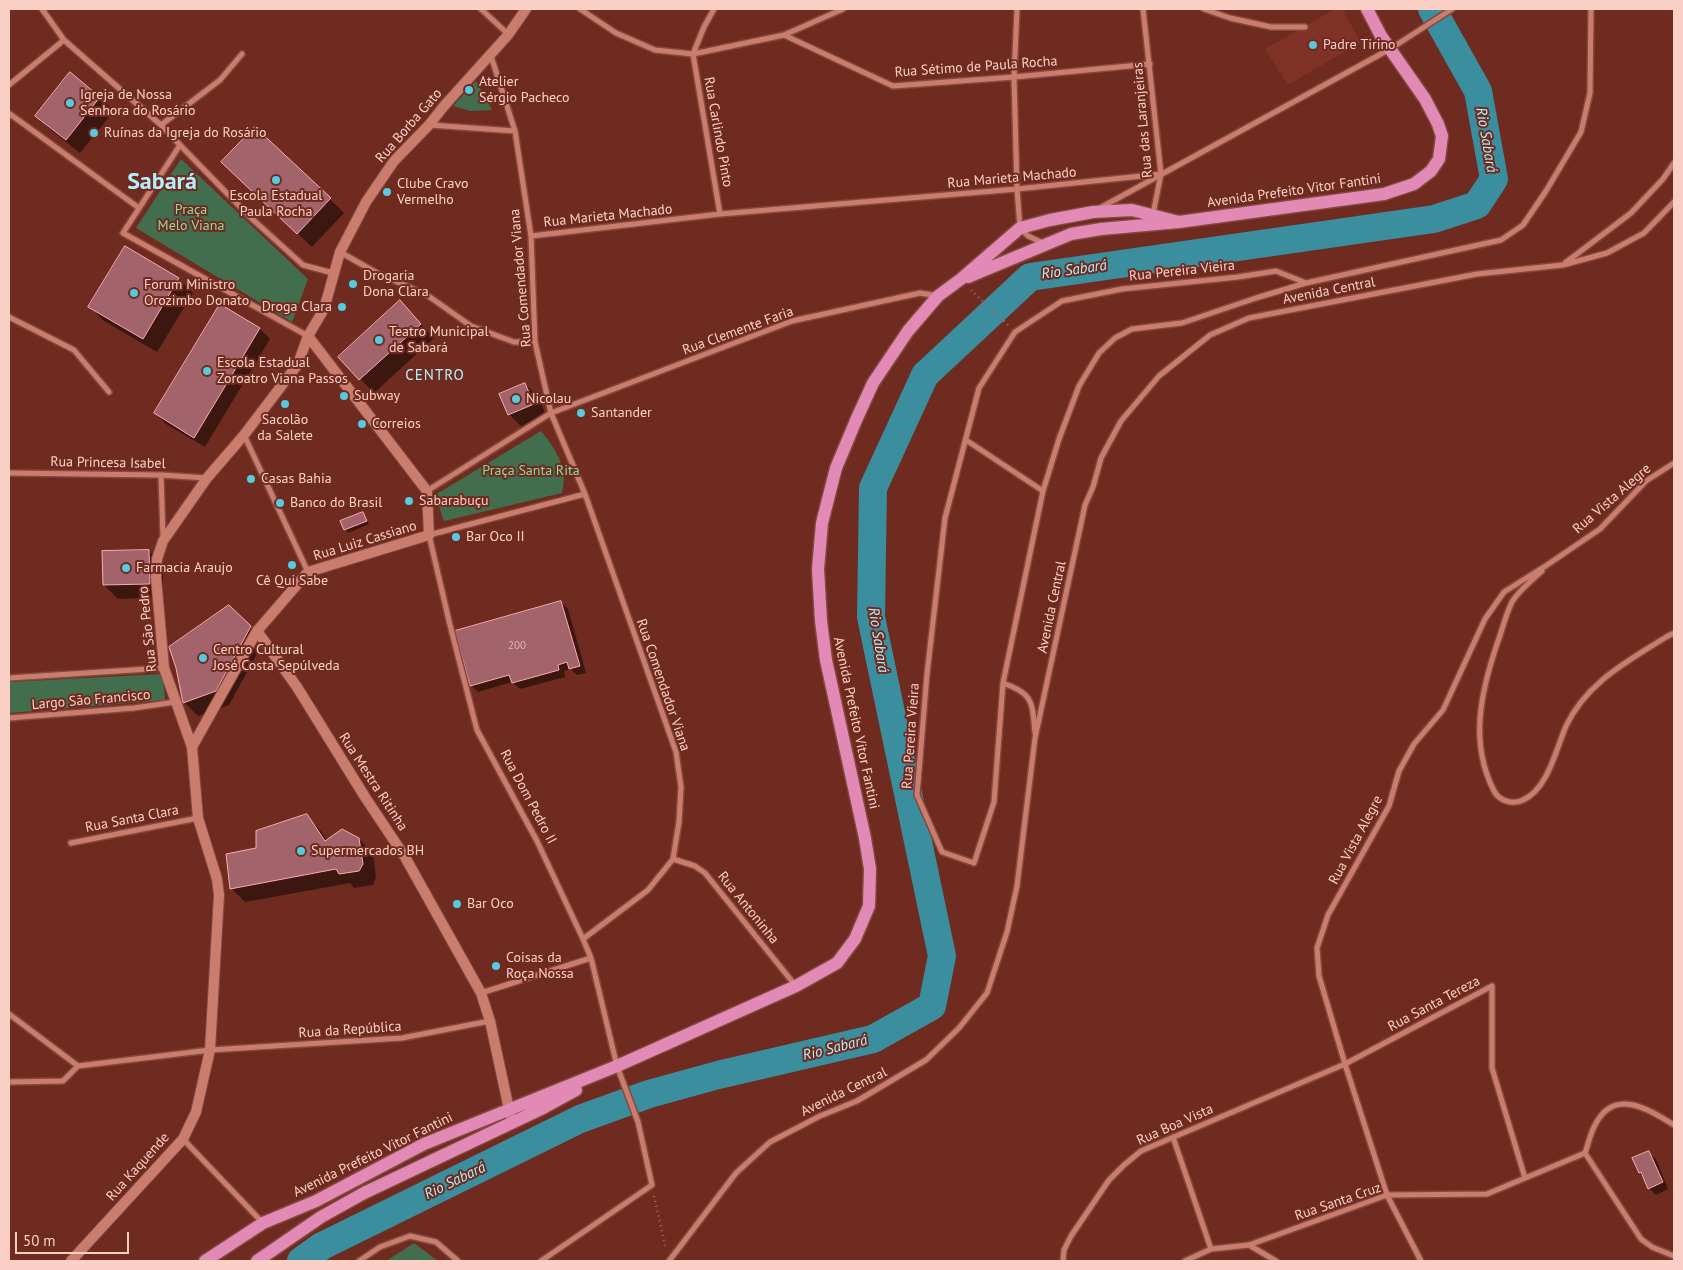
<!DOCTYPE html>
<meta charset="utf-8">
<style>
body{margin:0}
#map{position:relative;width:1683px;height:1270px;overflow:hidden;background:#6f2b1f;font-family:"PT Sans",sans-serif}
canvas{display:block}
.frame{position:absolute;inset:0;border:10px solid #facfc6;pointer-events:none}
.scale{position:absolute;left:15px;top:1232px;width:114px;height:22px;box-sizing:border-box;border:2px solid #facfc6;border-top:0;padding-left:6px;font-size:15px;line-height:18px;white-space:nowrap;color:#facfc6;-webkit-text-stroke:4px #6f2b1f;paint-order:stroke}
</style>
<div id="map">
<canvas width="1683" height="1270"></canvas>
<div class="frame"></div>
<div class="scale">50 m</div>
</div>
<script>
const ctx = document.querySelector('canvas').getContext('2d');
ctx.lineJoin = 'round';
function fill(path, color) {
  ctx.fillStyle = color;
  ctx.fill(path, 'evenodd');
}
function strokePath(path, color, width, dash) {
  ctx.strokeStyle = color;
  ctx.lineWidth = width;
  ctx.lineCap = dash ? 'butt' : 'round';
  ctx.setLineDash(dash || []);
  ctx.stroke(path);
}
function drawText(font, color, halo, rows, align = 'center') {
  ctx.font = font + ' "PT Sans",sans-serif';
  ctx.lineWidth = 4;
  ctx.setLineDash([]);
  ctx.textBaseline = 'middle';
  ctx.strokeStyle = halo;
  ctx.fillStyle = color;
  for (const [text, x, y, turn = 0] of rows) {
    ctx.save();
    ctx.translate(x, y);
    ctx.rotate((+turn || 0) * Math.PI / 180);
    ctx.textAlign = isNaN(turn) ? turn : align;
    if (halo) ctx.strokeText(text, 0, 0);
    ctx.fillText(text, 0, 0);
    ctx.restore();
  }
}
fill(new Path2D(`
 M1335 9H1342L1361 42 1288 85 1265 49Z`), '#7f3225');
fill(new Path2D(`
 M476 81 492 110 470 111 453 106Z
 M181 159 308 279 292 322 136 228Z
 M541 431C551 443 563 460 564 476 564 481 563 487 562 493L444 521 435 495Z
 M163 674 165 700 9 713V682Z
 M414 1243 438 1261H386Z`), '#426e4e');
fill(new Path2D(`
 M100 97 114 111 80 153 51 130 37 116Z
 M237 176 330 199 344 213 312 247Z
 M125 248 179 279 193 293 157 352 104 321 90 307Z
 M220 306 260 329 270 339 205 447 166 424 155 413Z
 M413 316 434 338 374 393 339 357Z
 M525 384 539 398 547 418 523 428 509 414Z
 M363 513 369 524 348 533 342 522Z
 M149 551 163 565V597L118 599 104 585Z
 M561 602 568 609 586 673 577 675 571 669 564 671 565 677 520 689 512 682 478 692 471 685Z
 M229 607 264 641 229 705 198 716 184 702Z
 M306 816 320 830 328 841 359 839 373 853 376 878 373 885 354 888 350 883 245 902 231 888 258 850Z
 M1649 1153 1656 1159 1668 1189 1656 1195 1649 1188 1645 1178 1640 1173 1634 1159Z`), '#0007');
strokePath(new Path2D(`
 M301 1261 322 1246 580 1119 649 1094 718 1075 873 1039 932 1006 942 956 871 617 873 488 925 375 1030 277 1434 219 1477 205 1494 179 1478 91 1432 9`), '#3b8e9e', 28);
const building = new Path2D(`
 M70 72 100 97 66 140 35 116Z
 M255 127 331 198 297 234 221 162Z
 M125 246 179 278 143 339 88 307Z
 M400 300 421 324 359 380 338 357Z
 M220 304 260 328 194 438 154 413Z
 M525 383 534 404 508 415 499 394Z
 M363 512 367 521 344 530 340 521Z
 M149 550 150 584 103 585 102 551Z
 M561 601 580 666 569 669 567 662 558 665 559 670 512 683 509 675 470 686 455 631Z
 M229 605 251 626 216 691 183 703 176 668 169 647Z
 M307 814 325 841 342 829 359 838 363 864 359 871 339 874 336 869 230 889 226 854 256 848V831Z
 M1649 1151 1663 1182 1648 1189 1641 1172 1639 1173 1632 1158Z`);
fill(building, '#a3636b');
strokePath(building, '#feaab3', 1);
const street = new Path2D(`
 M42 9 64 40 161 125 180 145
 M481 9 508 34
 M580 9 616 33 655 50 693 54 784 35 843 9
 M714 9 704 27 693 54 720 214
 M1017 9 1014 77 1017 189 1020 228 1028 236 1043 243
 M1143 9 1161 174 1153 214
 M1204 9 1230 18 1271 27H1305
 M784 35 893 86 1014 77 1150 64
 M491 56 515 131 531 236 535 342 551 413 585 494 676 752 681 787 679 822 673 859 648 890 583 939
 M9 85 64 40
 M9 115 10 114 139 208
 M161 125 220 80 242 54
 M430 125 515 131
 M1100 208 1390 49 1452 9
 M531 236 720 214 1017 189 1161 174
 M340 252 377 273 427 295 471 326 514 342H535
 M1565 263 1631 213 1663 179 1674 163
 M1306 283 1276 271 1238 277 1122 289 1062 301 1015 332 979 388 945 518 927 674 917 795 942 852 974 863 994 802 1003 683 1043 491 1059 439 1079 386 1099 353 1115 338 1132 329 1182 323 1256 298 1306 283 1501 240 1523 225 1546 191 1581 132 1590 93 1591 9
 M9 317 74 350 109 392
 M308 336 123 233 180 145 250 217 303 265 333 273
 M244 435 308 572
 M966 440 1043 491
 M9 473 161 475 207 478
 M161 475 163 537
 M427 491 551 413 792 321 920 293 938 296
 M1542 571C1533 579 1515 594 1511 604 1505 617 1502 631 1497 644 1481 692 1469 742 1494 791 1499 801 1513 805 1523 800 1548 789 1556 749 1566 726 1587 682 1627 662 1666 637L1674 633
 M9 678 164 668
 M1003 683C1034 694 1032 702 1035 733
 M9 718 134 708 175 702
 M71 843 198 818
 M673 859 695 866 705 873 795 985
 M481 993 591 958
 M9 1014 78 1066
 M78 1066 210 1050 402 1038 490 1021
 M9 1082 63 1081 78 1066
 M1173 1137 1211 1249
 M183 1139 262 1222
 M1585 1153 1641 1239 1652 1247 1674 1256
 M1585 1153C1588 1145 1590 1135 1594 1127 1613 1086 1648 1109 1674 1125
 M1249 1245 1276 1261
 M359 1261 380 1247 410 1236 436 1242 458 1261
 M541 1261 652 1185 638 1122 617 1066 591 958 583 939 537 841 477 730 450 625 429 535 585 494
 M669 1261 736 1173 770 1142 820 1116 857 1101 926 1060 959 1028 987 993 1007 932 1017 886 1035 738 1085 505 1093 487 1101 458 1121 421 1159 376 1210 335 1249 318 1477 274 1563 265 1607 253 1644 233 1674 202
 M1063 1261 1064 1250 1071 1236 1109 1180 1124 1165 1141 1151 1345 1064 1492 986V1068L1525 1178
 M1185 1261 1211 1249 1249 1245 1387 1195 1487 1194 1585 1153
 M1421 1261 1387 1195 1345 1064 1319 976 1317 948 1328 915 1389 806 1399 771 1414 744 1443 710 1485 619 1504 592 1547 565 1600 529 1646 481 1674 463`);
const secondary = new Path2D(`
 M257 631 297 687 365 797 405 857 481 993 490 1021 512 1123
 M192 747 257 631 308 572 429 535 427 491 308 336
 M71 1261 183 1139 196 1112 210 1050 219 895 217 879 198 818 192 747 164 668 156 577 157 559 163 541 207 478 244 435 298 364 308 336 324 309 340 252 366 202 394 161 429 125 444 106 508 35 526 9`);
const primary = new Path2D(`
 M968 277 1071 234 1101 229 1179 222 1384 194 1414 184 1431 171 1439 159 1442 136 1438 124 1425 99 1381 36 1367 9
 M205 1261 263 1223 316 1201 424 1144 617 1066 796 986 837 963 855 939 869 906 870 869 865 838 826 660 821 621 818 569 822 523 836 468 857 418 873 383 908 331 938 296 961 279 1020 228 1050 220 1093 212 1132 210 1179 222
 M257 1261 321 1217 364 1193 543 1108 576 1090`);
strokePath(street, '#83483e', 8);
strokePath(secondary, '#83483e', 12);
strokePath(primary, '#83483e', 15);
strokePath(new Path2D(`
 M971 290 1009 326
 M654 1196 666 1249`), '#a2675c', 2.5, [1, 4]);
strokePath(street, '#ca7d6d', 5);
strokePath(secondary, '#ca7d6d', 10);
strokePath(primary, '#e389b5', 12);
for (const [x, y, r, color] of [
 [1313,45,5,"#55cae0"],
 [469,90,5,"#55cae0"],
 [70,103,5,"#55cae0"],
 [94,133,5,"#55cae0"],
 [276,180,5,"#55cae0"],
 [387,192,5,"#55cae0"],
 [353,284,5,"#55cae0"],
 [134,293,5,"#55cae0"],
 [342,307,5,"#55cae0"],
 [379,340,5,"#55cae0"],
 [207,371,5,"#55cae0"],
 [344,396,5,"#55cae0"],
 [516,399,5,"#55cae0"],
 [285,404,5,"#55cae0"],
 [581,413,5,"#55cae0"],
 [362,424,5,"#55cae0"],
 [251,479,5,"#55cae0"],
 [409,501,5,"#55cae0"],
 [280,503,5,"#55cae0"],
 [456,537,5,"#55cae0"],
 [292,565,5,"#55cae0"],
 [126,568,5,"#55cae0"],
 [203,658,5,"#55cae0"],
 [301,851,5,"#55cae0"],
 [457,904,5,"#55cae0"],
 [496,966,5,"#55cae0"]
]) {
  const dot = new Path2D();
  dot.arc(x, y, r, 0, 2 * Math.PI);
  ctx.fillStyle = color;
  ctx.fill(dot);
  strokePath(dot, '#6f2b1f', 2);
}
drawText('11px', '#e4b4af', null, [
 ["200",517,646]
]);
drawText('14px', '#facfc6', '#6f2b1f', [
 ["Padre Tirino",1323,45],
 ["Atelier",479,82],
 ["Sérgio Pacheco",479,98],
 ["Igreja de Nossa",80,95],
 ["Senhora do Rosário",80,111],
 ["Ruínas da Igreja do Rosário",104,133],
 ["Clube Cravo",397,184],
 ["Vermelho",397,200],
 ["Escola Estadual",276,196,"center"],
 ["Paula Rocha",276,212,"center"],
 ["Drogaria",363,276],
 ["Dona Clara",363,292],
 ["Forum Ministro",144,285],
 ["Orozimbo Donato",144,301],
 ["Droga Clara",332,307,"right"],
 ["Teatro Municipal",389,332],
 ["de Sabará",389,348],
 ["Escola Estadual",217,363],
 ["Zoroatro Viana Passos",217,379],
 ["Subway",354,396],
 ["Nicolau",526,399],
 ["Santander",591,413],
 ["Sacolão",285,420,"center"],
 ["da Salete",285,436,"center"],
 ["Correios",372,424],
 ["Casas Bahia",261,479],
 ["Sabarabuçu",419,501],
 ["Banco do Brasil",290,503],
 ["Bar Oco II",466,537],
 ["Farmacia Araujo",136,568],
 ["Cê Qui Sabe",292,581,"center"],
 ["Centro Cultural",213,650],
 ["José Costa Sepúlveda",213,666],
 ["Supermercados BH",311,851],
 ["Bar Oco",467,904],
 ["Coisas da",506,958],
 ["Roça Nossa",506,974]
], 'left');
drawText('14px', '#facfc6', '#6f2b1f', [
 ["Rua Sétimo de Paula Rocha",976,67,-4],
 ["Rua das Laranjeiras",1143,120,-95],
 ["Rua Borba Gato",409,126,-49],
 ["Rua Carlindo Pinto",718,132,80],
 ["Rua Marieta Machado",1012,178,-5],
 ["Avenida Prefeito Vitor Fantini",1294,191,-8],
 ["Rua Marieta Machado",608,216,-6],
 ["Rua Pereira Vieira",1182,271,-6],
 ["Rua Comendador Viana",521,278,-95],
 ["Avenida Central",1329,291,-11],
 ["Rua Clemente Faria",738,331,-20],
 ["Rua Princesa Isabel",108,463,1],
 ["Rua Vista Alegre",1612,499,-41],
 ["Rua Luiz Cassiano",365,541,-17],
 ["Avenida Central",1052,607,-78],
 ["Rua São Pedro",148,629,-96],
 ["Rua Comendador Viana",663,685,71],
 ["Largo São Francisco",91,700,-5],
 ["Avenida Prefeito Vitor Fantini",856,723,78],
 ["Rua Pereira Vieira",911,736,-86],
 ["Rua Mestra Ritinha",373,782,57],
 ["Rua Dom Pedro II",528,797,62],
 ["Rua Santa Clara",132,819,-11],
 ["Rua Vista Alegre",1356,840,-62],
 ["Rua Antoninha",748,908,51],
 ["Rua Santa Tereza",1434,1004,-28],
 ["Rua da República",350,1030,-4],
 ["Avenida Central",844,1092,-26],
 ["Rua Boa Vista",1175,1125,-24],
 ["Avenida Prefeito Vitor Fantini",373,1155,-26],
 ["Rua Kaquende",138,1167,-48],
 ["Rua Santa Cruz",1338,1202,-19]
]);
drawText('14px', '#8adaa1', '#6f2b1f', [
 ["Praça",191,210],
 ["Melo Viana",191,226],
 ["Praça Santa Rita",531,471]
]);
drawText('italic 15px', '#aff0fe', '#6f2b1f', [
 ["Rio Sabará",1486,140,80],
 ["Rio Sabará",1074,270,-8],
 ["Rio Sabará",878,640,81],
 ["Rio Sabará",835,1048,-14],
 ["Rio Sabará",455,1181,-26]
]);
ctx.letterSpacing = '1px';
drawText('15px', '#b6effc', '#6f2b1f', [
 ["CENTRO",435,376]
]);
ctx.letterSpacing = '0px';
drawText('bold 24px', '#b6effc', '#6f2b1f', [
 ["Sabará",162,182]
]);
</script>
